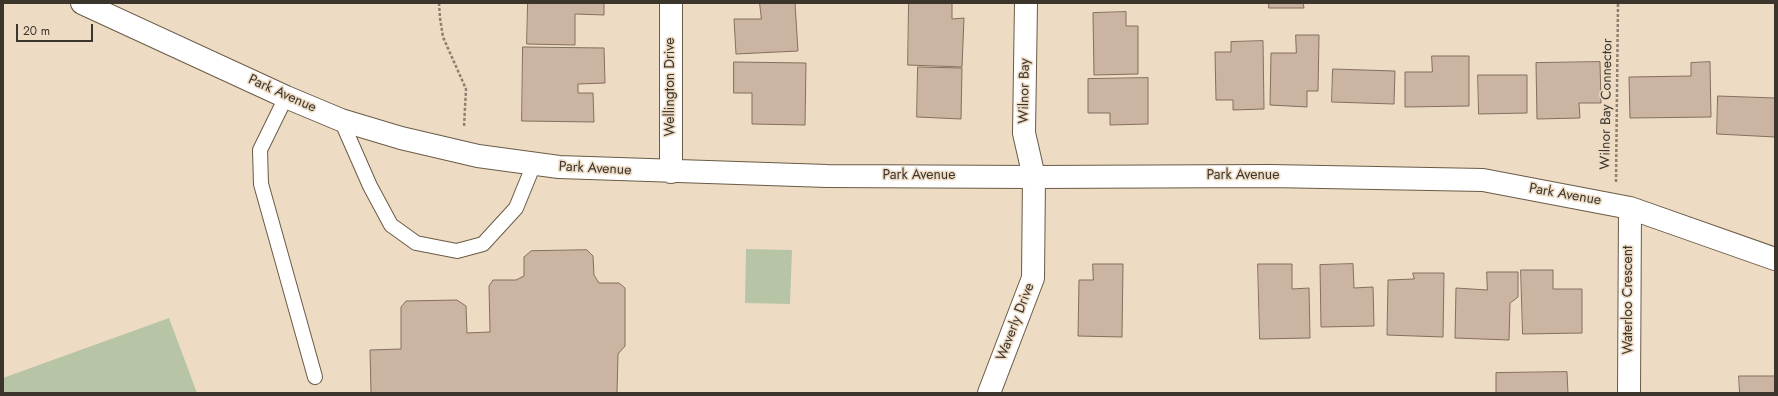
<!DOCTYPE html>
<style>
body{margin:0}
#map{position:relative;width:1778px;height:396px;overflow:hidden;background:#eddbc4;font-family:Jost,sans-serif}
canvas{display:block}
.frame{position:absolute;inset:0;border:4px solid #3c352c;pointer-events:none}
.scale{position:absolute;left:16px;top:24px;width:77px;height:18px;box-sizing:border-box;border:2px solid #3c352c;border-top:0;padding-left:5px;font-size:12px;line-height:14px;white-space:nowrap;color:#3c352c;-webkit-text-stroke:3px #eddbc4;paint-order:stroke}
</style>
<div id="map">
<canvas width="1778" height="396"></canvas>
<div class="frame"></div>
<div class="scale">20 m</div>
</div>
<script>
const ctx = document.querySelector('canvas').getContext('2d');
ctx.lineJoin = 'round';
function fill(path, color) {
  ctx.fillStyle = color;
  ctx.fill(path, 'evenodd');
}
function strokePath(path, color, width, dash) {
  ctx.strokeStyle = color;
  ctx.lineWidth = width;
  ctx.lineCap = dash ? 'butt' : 'round';
  ctx.setLineDash(dash || []);
  ctx.stroke(path);
}
function drawText(font, color, halo, rows, align = 'center') {
  ctx.font = font + ' Jost,sans-serif';
  ctx.lineWidth = 3;
  ctx.setLineDash([]);
  ctx.textBaseline = 'middle';
  ctx.strokeStyle = halo;
  ctx.fillStyle = color;
  for (const [text, x, y, turn = 0] of rows) {
    ctx.save();
    ctx.translate(x, y);
    ctx.rotate((+turn || 0) * Math.PI / 180);
    ctx.textAlign = isNaN(turn) ? turn : align;
    if (halo) ctx.strokeText(text, 0, 0);
    ctx.fillText(text, 0, 0);
    ctx.restore();
  }
}
fill(new Path2D(`
 M746 249 792 250 790 304 745 303Z
 M169 318 197 393H3V378Z`), '#b7c5a6');
const building = new Path2D(`
 M528 3H604V15L575 14V45L527 44Z
 M760 3H795L798 51 736 54 734 19H761Z
 M909 3H952V19L964 18 962 67 908 65Z
 M1269 3H1303L1304 8H1269Z
 M1126 12V26H1138V74L1094 75 1093 13Z
 M1296 35H1319L1318 91H1307V107L1270 105 1271 53H1296Z
 M1263 41 1264 109 1233 110V100H1216L1215 52H1231V42Z
 M523 47 604 48 605 83 578 84V93H593L594 122 522 121Z
 M1432 56H1469V106L1405 107V72H1432Z
 M734 62 806 63 805 125 752 124V93H734Z
 M1600 62 1601 103H1579L1580 118 1537 119 1536 63Z
 M1710 62 1711 117 1630 118 1629 77 1691 76V63Z
 M918 67 962 68 961 119 917 117Z
 M1333 69 1395 71 1394 104 1332 102Z
 M1478 75H1527V113L1479 114Z
 M1148 78V124L1110 125V113H1088V79Z
 M1718 96 1775 98V137L1717 134Z
 M587 250 593 256 594 275 599 283H619L625 288V346L618 354 617 393H371L370 350 401 349V307L406 301 457 300 466 306 467 333 490 332 489 286 493 280H516L524 276V257L531 251Z
 M1093 264H1123L1122 337 1078 336 1079 280H1093Z
 M1258 264H1292V289L1309 288 1310 338 1260 339Z
 M1353 264 1354 288 1373 287 1374 326 1321 327 1320 265Z
 M1521 270H1553V289H1582V333L1523 334Z
 M1487 272H1518V297L1510 303 1509 340 1455 338 1456 288 1487 290Z
 M1413 273H1444L1443 337 1387 335 1388 280 1414 279Z
 M1567 372 1568 393H1496V373Z
 M1739 376H1775V393H1740Z`);
fill(building, '#cbb4a1');
strokePath(building, '#846f5e', 1);
const service = new Path2D(`
 M286 97 260 150 261 184 315 377
 M341 120 370 186 391 225 416 243 457 251 483 244 516 208 534 164`);
const minor = new Path2D(`
 M82 3 286 97 341 120 401 138 478 156 559 167 827 176 1034 177 1270 176 1483 180 1630 208 1775 259
 M671 172V3
 M989 393 1033 278 1034 177 1024 133 1026 3
 M1629 393 1630 208`);
strokePath(service, '#6a5b46', 16);
strokePath(minor, '#6a5b46', 24);
strokePath(new Path2D(`
 M439 3 440 18 443 37 466 89 464 127
 M1616 182 1618 3`), '#8d8071', 2.5, [3, 2]);
strokePath(service, '#fff', 14);
strokePath(minor, '#fff', 22);
drawText('14px', '#3c352c', '#eddbc4', [
 ["Wellington Drive",671,87,-90],
 ["Wilnor Bay",1025,91,-89],
 ["Park Avenue",282,94,24],
 ["Wilnor Bay Connector",1607,104,-89],
 ["Park Avenue",595,169,3],
 ["Park Avenue",919,176],
 ["Park Avenue",1243,176],
 ["Park Avenue",1565,195,10],
 ["Waterloo Crescent",1629,300,-90],
 ["Waverly Drive",1016,322,-69]
]);
</script>
